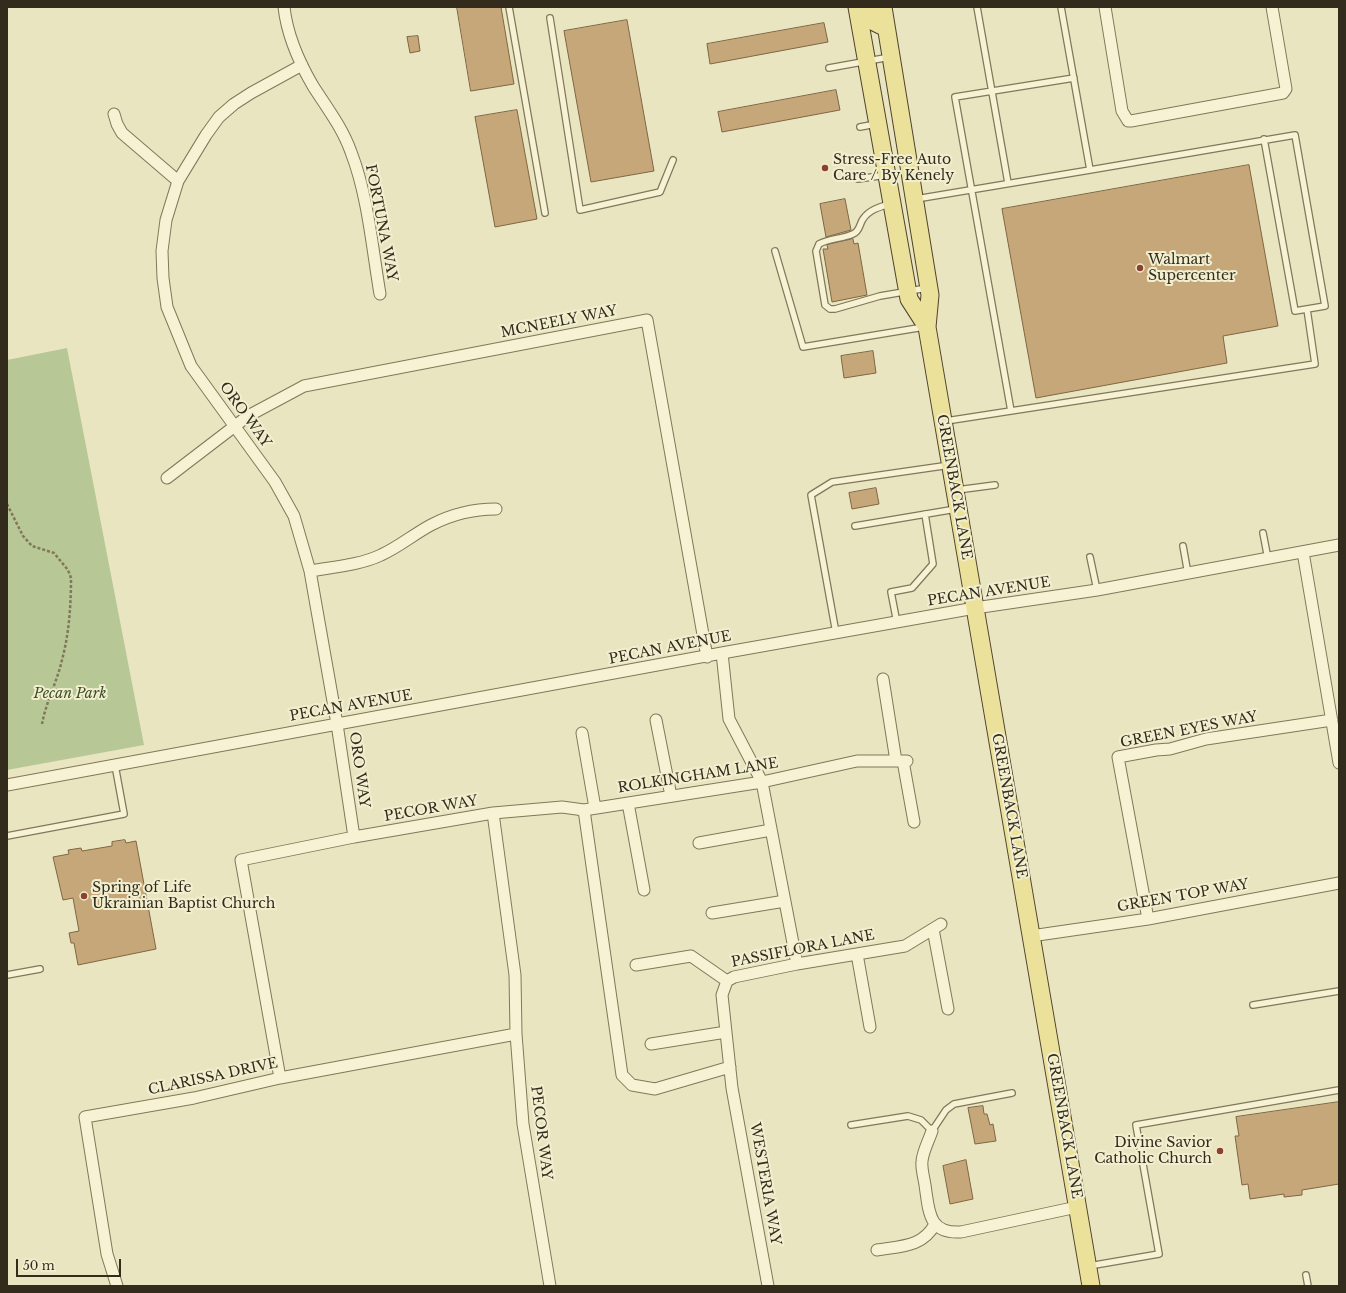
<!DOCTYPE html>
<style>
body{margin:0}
#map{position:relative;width:1346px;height:1293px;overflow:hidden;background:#eae5c1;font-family:"Libre Baskerville",serif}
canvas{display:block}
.frame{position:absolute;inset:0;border:8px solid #332c1d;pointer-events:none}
.scale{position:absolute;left:16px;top:1259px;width:105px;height:18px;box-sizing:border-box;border:2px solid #332c1d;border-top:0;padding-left:5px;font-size:12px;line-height:14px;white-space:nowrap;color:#332c1d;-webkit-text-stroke:3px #f2efd0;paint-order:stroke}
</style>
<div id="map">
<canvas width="1346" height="1293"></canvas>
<div class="frame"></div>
<div class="scale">50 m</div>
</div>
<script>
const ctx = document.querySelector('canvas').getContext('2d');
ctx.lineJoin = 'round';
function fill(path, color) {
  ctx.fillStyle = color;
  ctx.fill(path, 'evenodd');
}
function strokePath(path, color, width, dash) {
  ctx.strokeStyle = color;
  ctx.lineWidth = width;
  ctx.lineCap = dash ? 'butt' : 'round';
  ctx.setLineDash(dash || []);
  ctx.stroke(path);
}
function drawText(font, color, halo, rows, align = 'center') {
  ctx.font = font + ' "Libre Baskerville",serif';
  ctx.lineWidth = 4;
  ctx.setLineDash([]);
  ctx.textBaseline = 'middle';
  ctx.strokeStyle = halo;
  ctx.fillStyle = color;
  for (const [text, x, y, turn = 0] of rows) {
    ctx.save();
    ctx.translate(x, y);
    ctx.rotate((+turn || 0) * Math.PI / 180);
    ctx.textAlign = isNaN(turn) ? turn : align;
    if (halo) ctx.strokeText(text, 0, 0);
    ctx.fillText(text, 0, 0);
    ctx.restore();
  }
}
fill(new Path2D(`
 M67 348 144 745 7 770V360Z`), '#b8c796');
const building = new Path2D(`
 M457 7H501L514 84 471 91Z
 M627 20 654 171 591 182 564 31Z
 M824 23 828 42 710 64 707 44Z
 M418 36 420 51 410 53 407 37Z
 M836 90 840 110 722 132 718 112Z
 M517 110 537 219 495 227 475 117Z
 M1249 165 1278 326 1223 336 1227 363 1036 398 1002 209Z
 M845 199 851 230 826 237 820 204Z
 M853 239 854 244 858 243 867 295 832 302 823 249H828L827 245Z
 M873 351 876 373 844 378 841 356Z
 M876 488 879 504 852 509 849 493Z
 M125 840 126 843 136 841 156 949 78 965 74 943H71L69 933 79 931 73 898 63 900 53 857 69 854 68 850 81 848 82 851 112 846V842Z
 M1339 1102V1184L1302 1190V1195L1284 1197V1194L1250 1199 1248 1184 1242 1185 1235 1136H1239L1236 1117Z
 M983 1106 984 1114H987L990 1125 993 1124 996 1141 975 1144 968 1108Z
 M966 1160 973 1199 950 1204 943 1166Z`);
fill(building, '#c5a77a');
strokePath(building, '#7f6642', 1);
const service = new Path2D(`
 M509 7 545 213
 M977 7 1008 183
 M1061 7 1090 170 1295 135 1325 306 1295 311 1264 139
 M550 18 580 210 660 192 673 160
 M829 68 890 57
 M860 127 876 124
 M858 179 886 175
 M916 199 1090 170
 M890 204C879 207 869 210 863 219 859 225 860 231 853 234 842 239 830 238 819 244L816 251 825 305 830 309H835L880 296 927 288
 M775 251 803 347 924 327
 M1011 411 955 97 1074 78
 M946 421 1315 364 1307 309
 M957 490 995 485
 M855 526 956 509
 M1263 533 1268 559
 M1183 546 1188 574
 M1090 557 1097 590
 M897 623 891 592 912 588 933 564 925 514
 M836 633 811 495 832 482 950 465
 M7 836 124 814 115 765
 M7 975 40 969
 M1253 1005 1339 991
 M851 1125 908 1116 921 1120 932 1131 946 1110 954 1104 1012 1093
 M1089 1266 1159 1254 1136 1125 1339 1090
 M1306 1275 1308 1286`);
const minor = new Path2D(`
 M284 7C287 35 299 62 313 86 327 108 342 127 351 152 368 196 372 247 380 294
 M1105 7 1122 111 1128 121H1131L1283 93 1286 89 1272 7
 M302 65 251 93 234 104 219 117 206 135 178 181 166 220 162 251 163 278 167 307 191 366 275 482 294 516 310 571 337 724 354 837
 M114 114 117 124 122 133 178 181
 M167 478 248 416 304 386 647 320 707 657
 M1303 552 1339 763
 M310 571C333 567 360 565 381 555 399 547 414 534 431 525 452 514 473 509 496 509
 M722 653 729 719 762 782 797 964
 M883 679 896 761
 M656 720 671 796
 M582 733 595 808
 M903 761 914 822
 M7 785 722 653 975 608 1097 590 1339 545
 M628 803 644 890
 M584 810 622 1075 632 1085 655 1089 730 1067
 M493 813 562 807 584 810 762 782 857 761H907
 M699 843 771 830
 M712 913 785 901
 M1148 919 1118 757 1156 750 1170 749 1206 739 1332 720
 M933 929 948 1009
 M1031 936 1148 919 1339 883
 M857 954 870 1027
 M636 965 691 956 727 981
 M651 1044 726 1032
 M280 1078 241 860 354 837 493 813 515 975 516 1034 523 1124 550 1286
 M932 1131C929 1140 923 1151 922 1161 921 1168 924 1178 925 1185 929 1211 928 1234 961 1232L1077 1207
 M877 1250C901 1246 923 1247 935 1224
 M117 1286 107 1254 85 1117 194 1098 280 1078 516 1034
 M768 1286 732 1088 722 995 727 981 734 977 797 964 905 946 941 924`);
const primary = new Path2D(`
 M857 7 909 299 927 327
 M870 7 872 21 886 28
 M883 7 930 295 927 327 1091 1286`);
strokePath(service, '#82775a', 8);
strokePath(minor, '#82775a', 13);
strokePath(primary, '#50442e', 19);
strokePath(new Path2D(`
 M7 504 23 536 32 546 54 553 68 570 71 578C71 605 69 634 62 660 57 682 46 702 42 724`), '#82775a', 2.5, [3, 2]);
strokePath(service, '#f6f2d3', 5.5);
strokePath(minor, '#f6f2d3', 11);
strokePath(primary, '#ebe19b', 17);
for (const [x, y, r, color] of [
 [825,168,4,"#8c402f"],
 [1140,268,4,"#8c402f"],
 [84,896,4,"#8c402f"],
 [1220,1151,4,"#8c402f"]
]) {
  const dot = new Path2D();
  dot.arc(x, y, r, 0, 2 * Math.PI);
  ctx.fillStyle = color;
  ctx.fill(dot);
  strokePath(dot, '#f2efd0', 1.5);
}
drawText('14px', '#332c1d', '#f2efd0', [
 ["Stress-Free Auto",833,160],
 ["Care / By Kenely",833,176],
 ["Walmart",1148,260],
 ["Supercenter",1148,276],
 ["Spring of Life",92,888],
 ["Ukrainian Baptist Church",92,904],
 ["Divine Savior",1212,1143,"right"],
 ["Catholic Church",1212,1159,"right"]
], 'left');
drawText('14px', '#332c1d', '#f2efd0', [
 ["FORTUNA WAY",381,223,79],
 ["MCNEELY WAY",559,322,-11],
 ["ORO WAY",245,415,54],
 ["GREENBACK LANE",954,487,80],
 ["PECAN AVENUE",989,592,-9],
 ["PECAN AVENUE",670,648,-11],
 ["PECAN AVENUE",351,706,-10],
 ["GREEN EYES WAY",1189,730,-11],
 ["ORO WAY",359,770,82],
 ["ROLKINGHAM LANE",698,776,-9],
 ["GREENBACK LANE",1009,806,80],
 ["PECOR WAY",431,809,-10],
 ["GREEN TOP WAY",1183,896,-10],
 ["PASSIFLORA LANE",803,949,-11],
 ["CLARISSA DRIVE",213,1077,-12],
 ["GREENBACK LANE",1064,1126,80],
 ["PECOR WAY",541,1133,83],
 ["WESTERIA WAY",765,1184,80]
]);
drawText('italic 14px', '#3c4e25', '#f2efd0', [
 ["Pecan Park",70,694]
]);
</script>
